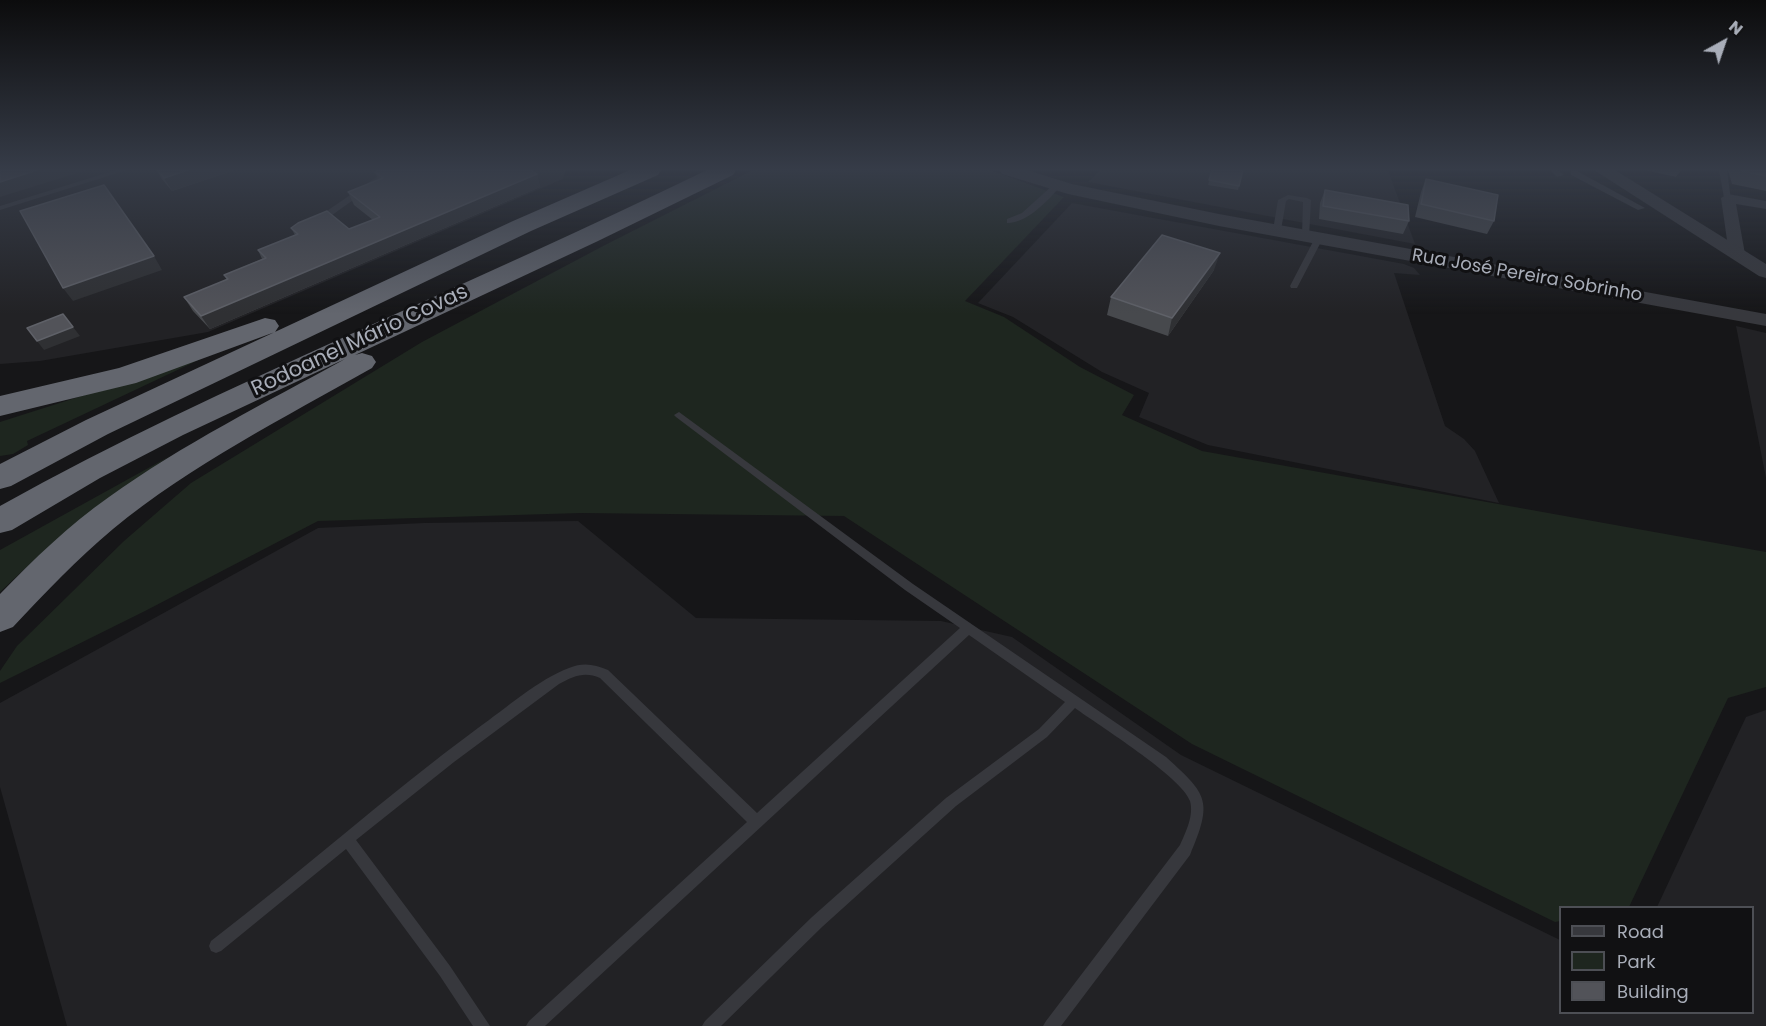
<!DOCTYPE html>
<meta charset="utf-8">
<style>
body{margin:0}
#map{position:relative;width:1766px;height:1026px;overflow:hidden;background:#161618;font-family:Poppins,sans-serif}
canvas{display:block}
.legend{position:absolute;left:1559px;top:906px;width:195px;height:108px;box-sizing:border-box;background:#111113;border:2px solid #4d4f55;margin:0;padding:8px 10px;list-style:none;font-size:18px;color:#a8adb8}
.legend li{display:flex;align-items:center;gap:12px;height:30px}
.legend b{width:30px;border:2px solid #4d4f55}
.north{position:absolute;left:1694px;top:12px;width:60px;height:60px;-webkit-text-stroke:4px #111113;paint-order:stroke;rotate:40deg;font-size:16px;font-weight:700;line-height:24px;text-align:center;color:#a8adb8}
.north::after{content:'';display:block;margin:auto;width:21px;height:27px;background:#a8adb8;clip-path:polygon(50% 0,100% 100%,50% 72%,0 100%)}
</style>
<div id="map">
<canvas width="1766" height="1026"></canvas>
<ul class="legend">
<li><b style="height:8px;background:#37383d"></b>Road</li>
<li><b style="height:16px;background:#1e261f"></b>Park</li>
<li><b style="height:16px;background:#525359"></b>Building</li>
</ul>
<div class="north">N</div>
</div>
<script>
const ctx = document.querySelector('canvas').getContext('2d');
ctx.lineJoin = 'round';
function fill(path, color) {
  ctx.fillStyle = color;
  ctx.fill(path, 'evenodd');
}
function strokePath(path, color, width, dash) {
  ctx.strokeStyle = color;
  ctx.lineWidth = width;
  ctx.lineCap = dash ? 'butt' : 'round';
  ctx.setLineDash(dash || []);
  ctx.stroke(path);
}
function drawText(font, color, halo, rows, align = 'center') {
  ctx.font = font + ' Poppins,sans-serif';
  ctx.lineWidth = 6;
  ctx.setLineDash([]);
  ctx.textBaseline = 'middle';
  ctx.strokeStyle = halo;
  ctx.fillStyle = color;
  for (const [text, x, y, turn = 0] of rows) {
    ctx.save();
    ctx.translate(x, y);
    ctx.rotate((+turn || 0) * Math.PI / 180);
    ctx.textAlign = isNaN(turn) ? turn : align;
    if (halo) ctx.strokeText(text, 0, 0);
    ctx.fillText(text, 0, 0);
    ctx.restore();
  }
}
fill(new Path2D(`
 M0 170H566L563 179 208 332 40 361 0 364Z
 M1100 170H1388L1415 244 1088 182Z
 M1072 203 1404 264 1414 268 1420 275 1394 273 1445 426 1464 439 1475 451 1499 503 1208 445 1139 417 1149 393 1102 372 1013 317 978 303Z
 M1736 326 1766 333V478Z
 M578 521 696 618 941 621 1012 637 1181 755 1560 940V1012H1752V908L1657 907 1746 717 1766 710V1026H67L0 787V703L318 528 424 523Z`), '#222225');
fill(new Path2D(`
 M753 170H990L1064 197 965 301 1004 317 1080 367 1134 395 1122 415 1202 451 1766 552V687L1728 698 1629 907 1560 908V921L1555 922 1192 744 844 516 581 513 318 521 145 611 0 683V671L17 646 124 541 191 483 422 342 605 245Z
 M207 356 27 441 28 445 13 454 0 456V422Z
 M170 456C109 496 53 541 0 592V550Z`), '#1e261f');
fill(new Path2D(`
 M116 170H127L0 210V206Z
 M387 170H395L321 223H315V219Z
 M1550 170H1558L1564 175 1557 177Z
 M1719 170H1727L1731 200 1724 198Z
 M1571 171H1577L1645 208 1638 210 1571 175Z
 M1054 184 1061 186C1048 200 1028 223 1007 223V219L1022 213Z
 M1288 195 1307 198 1311 200 1309 237H1306L1302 235 1303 202 1289 199 1286 201 1281 230 1277 232 1273 230 1278 200Z
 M1316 236H1319L1323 238 1298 286 1297 288H1291L1290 286Z
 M679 412 913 584 1166 757C1208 795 1213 801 1190 855L1061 1026H1043L1046 1021 1180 845C1186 832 1194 815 1190 801 1182 777 1098 725 1075 708L1047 737 956 806 822 927 721 1026H702L705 1021 812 917 946 798 1039 729 1065 702 969 635 545 1026H526L529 1021 747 822 600 678C585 671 573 676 559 684L454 762 356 840 450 966 490 1026H473L440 976 346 849 221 951 216 953 211 951 209 946 211 941C301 872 386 796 478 728 505 709 539 679 569 668 583 662 594 664 608 670L757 813 960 628 905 590 676 417 674 415Z`), '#37383d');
fill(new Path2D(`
 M1728 194 1766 201V209L1736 204 1745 254 1737 259 1729 254 1721 198Z`), '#37383d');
fill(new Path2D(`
 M1000 170H1027L1072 184 1219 214 1766 314V326L1219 226 1068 194 1002 174Z
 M1594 170H1615L1766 264V278L1759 276Z`), '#37383d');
fill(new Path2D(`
 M630 170H661L658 175 531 231 108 434 11 486 0 489V464L86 420 513 221Z
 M707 170H736L733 175 598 241 355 355 362 353 372 356 376 362 372 368C284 418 192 464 113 529 77 559 45 593 13 627L0 632V594C34 559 69 525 109 497 183 444 265 403 345 359L183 435 100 478 12 530 0 533V506C114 442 232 388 351 334 470 281 589 227 707 170Z
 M265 318 275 320 279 326 275 332 136 383 0 416V396L119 368Z`), '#63666e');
fill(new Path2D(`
 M157 170H235L172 191 161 178Z
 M1212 170H1243L1238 190 1208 185Z
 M1645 170H1681L1676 177Z
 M1728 170H1766V191L1732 184Z
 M375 172 537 174 540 187 210 329 193 311 184 297 227 280 224 275 262 259 258 250 295 235 291 228 349 229 373 220 354 205 348 192 378 180Z
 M1426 179 1494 221 1487 234 1415 217 1421 192Z
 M1325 190 1409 221 1403 234 1319 219 1320 203Z
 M1214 270 1168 336 1107 315 1111 297Z`), '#47494d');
fill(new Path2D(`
 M37 170H87L0 197V182Z
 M188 170H235L172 191 164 178Z
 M537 174 540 187 210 329 201 316Z
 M1220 253 1214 270 1168 336 1172 318Z
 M154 256 162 270 73 301 63 288Z
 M73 327 80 336 44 350 37 341Z`), '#2f3033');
const building = new Path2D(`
 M0 170H37L0 182Z
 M158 170H188L164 178Z
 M378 170H531L537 174 201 316 184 297 228 279 224 275 266 258 258 250 298 234 291 228 298 223 327 211 349 229 380 217 348 192 383 178 375 172Z
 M1212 170H1243L1239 186 1209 180Z
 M1741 170H1766V176L1742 171Z
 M1426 179 1498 195 1494 221 1421 204Z
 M104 185 154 256 63 288 20 211Z
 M1325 190 1408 205 1409 221 1323 206Z
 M1162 235 1220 253 1172 318 1111 297Z
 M63 314 73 327 37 341 27 328Z`);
fill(building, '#525359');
strokePath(building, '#5f6168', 1.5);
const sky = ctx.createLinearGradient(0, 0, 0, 314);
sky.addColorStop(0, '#0c0c0d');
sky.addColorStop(0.54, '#363c48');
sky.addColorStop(1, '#363c4800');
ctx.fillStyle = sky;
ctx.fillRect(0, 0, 1766, 314);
drawText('18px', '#a8adb8', '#111113', [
 ["Rua José Pereira Sobrinho",1527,276,10]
]);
drawText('21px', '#a8adb8', '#111113', [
 ["Rodoanel Mário Covas",360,341,-25]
]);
</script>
